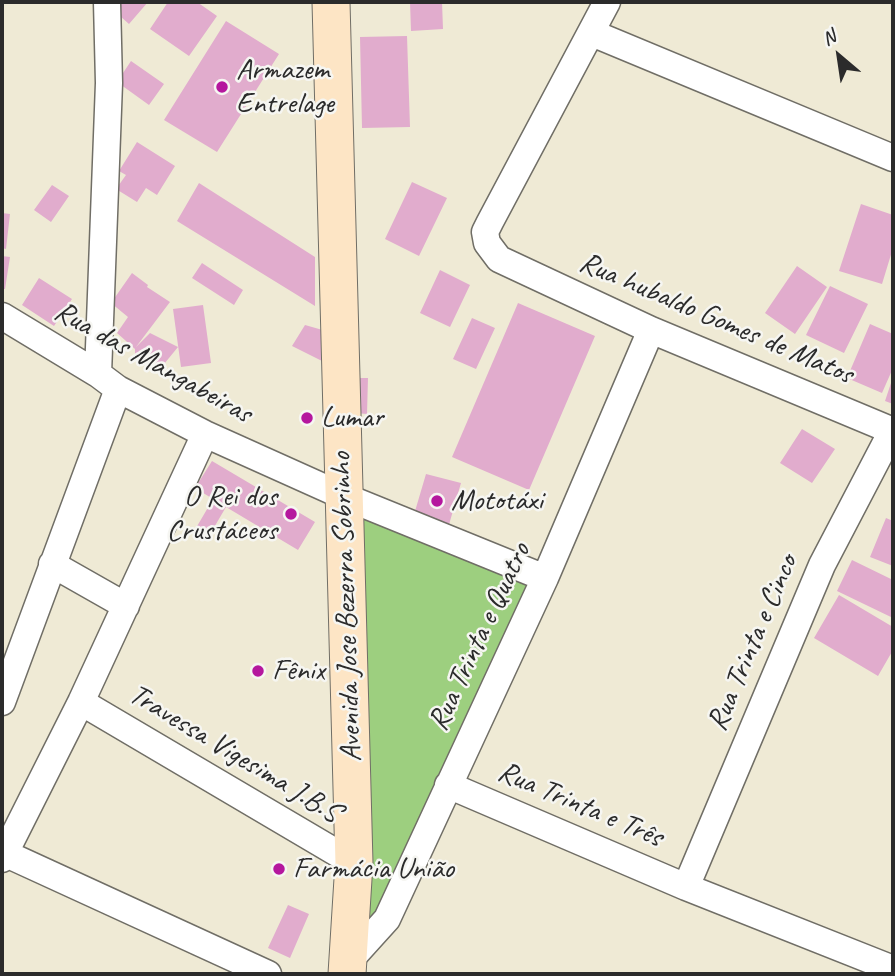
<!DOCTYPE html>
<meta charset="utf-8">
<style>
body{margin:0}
#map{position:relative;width:895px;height:976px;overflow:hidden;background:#efead5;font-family:Caveat,sans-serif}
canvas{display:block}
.frame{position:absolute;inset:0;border:4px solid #2b2b2b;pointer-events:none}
.north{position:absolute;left:804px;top:21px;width:70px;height:70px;-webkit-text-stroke:5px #f6f6f2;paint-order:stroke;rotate:331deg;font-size:19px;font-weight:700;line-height:28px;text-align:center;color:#2b2b2b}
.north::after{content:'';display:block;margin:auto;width:24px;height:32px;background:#2b2b2b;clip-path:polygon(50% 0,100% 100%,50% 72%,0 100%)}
</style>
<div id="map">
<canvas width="895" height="976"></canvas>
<div class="frame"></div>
<div class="north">N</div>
</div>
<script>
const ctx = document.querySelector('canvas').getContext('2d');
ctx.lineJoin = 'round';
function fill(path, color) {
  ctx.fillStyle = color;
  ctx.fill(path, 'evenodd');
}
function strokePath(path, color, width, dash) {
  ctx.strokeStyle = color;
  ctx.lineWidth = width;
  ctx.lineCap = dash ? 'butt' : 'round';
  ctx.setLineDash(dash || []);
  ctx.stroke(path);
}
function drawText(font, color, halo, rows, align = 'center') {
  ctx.font = font + ' Caveat,sans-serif';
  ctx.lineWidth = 5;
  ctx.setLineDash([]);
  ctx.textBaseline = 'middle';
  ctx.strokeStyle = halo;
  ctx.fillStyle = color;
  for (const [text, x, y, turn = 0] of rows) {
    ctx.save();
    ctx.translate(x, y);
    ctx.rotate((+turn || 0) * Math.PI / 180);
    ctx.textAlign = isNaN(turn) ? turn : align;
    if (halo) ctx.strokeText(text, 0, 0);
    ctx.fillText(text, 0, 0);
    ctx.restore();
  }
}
fill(new Path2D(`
 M357 516 530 586 378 920 362 934Z`), '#9dcf7f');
fill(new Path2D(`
 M118 2H148L129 24 112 9Z
 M168 2H197L217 16 189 56 150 29Z
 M410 2H442L443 29 411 31Z
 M226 21 279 54 217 152 164 120Z
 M407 36 410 127 362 128 360 37Z
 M131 61 164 84 149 105 117 82Z
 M137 142 175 166 157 195 146 188 137 202 116 189 126 175 119 171Z
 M412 182 447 198 419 256 385 239Z
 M199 183 315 257V306L177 221Z
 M52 185 69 196 51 222 34 210Z
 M861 204 893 215V248L882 284 839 271Z
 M2 213 10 214 6 249 2 248Z
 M2 256 10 257 5 289H2Z
 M202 263 243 290 234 305 192 278Z
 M797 266 827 287 795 334 765 313Z
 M440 270 470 285 450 327 420 313Z
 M132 273 148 285 147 287 170 302 136 347 150 333 178 347 160 369 135 354V349L117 333 128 317 111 303Z
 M39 278 72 299 54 326 22 305Z
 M830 286 868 304 844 353 806 335Z
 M518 303 595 336 529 490 452 457Z
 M203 305 211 363 181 367 173 309Z
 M472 318 495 328 476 369 453 359Z
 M870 324 893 334V368L882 393 847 378Z
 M305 325 333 333 326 363 292 346Z
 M893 377V404L885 401Z
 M356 378H368L367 414 356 413Z
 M802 429 835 449 812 483 780 463Z
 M212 461 315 522 298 550 226 507 209 536 196 528 213 499 195 488Z
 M426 474 461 483 448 528 413 518Z
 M886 518 893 521V566L870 557Z
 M852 560 893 580V618L837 591Z
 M839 595 893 627V650L878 676 814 638Z
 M288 905 309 914 290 958 268 948Z`), '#e1accd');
const minor = new Path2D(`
 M607 2 490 222 485 232 487 243 499 259 651 330 893 431
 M592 33 893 158
 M2 316 98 374 118 389 205 434 343 496 545 578
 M98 374 109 83 107 2
 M52 564 126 606
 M2 702 118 389
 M81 702 354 863
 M448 785 686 887 893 969
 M2 852 268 974
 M2 859 81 702 205 434
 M686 887 822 565 892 431
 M349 961 387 919 545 578 651 330`);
const secondary = new Path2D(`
 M331 2 354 863 347 974`);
strokePath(minor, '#706e66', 29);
strokePath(secondary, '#706e66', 39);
strokePath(minor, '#fff', 26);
strokePath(secondary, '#fde5c5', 37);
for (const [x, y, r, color] of [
 [222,87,7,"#b5179e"],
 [307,418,7,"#b5179e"],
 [437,501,7,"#b5179e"],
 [291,514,7,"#b5179e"],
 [258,671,7,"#b5179e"],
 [279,869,7,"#b5179e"]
]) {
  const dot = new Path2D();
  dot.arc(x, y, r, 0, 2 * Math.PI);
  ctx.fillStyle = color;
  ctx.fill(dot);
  strokePath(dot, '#f6f6f2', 2.5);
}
drawText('30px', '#2b2b2b', '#f6f6f2', [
 ["Armazem",236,70],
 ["Entrelage",236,104],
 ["Lumar",321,418],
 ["O Rei dos",277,497,"right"],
 ["Crustáceos",277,531,"right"],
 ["Mototáxi",451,501],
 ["Fênix",272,671],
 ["Farmácia União",293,869]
], 'left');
drawText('30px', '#2b2b2b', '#f6f6f2', [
 ["Rua hubaldo Gomes de Matos",716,319,23],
 ["Rua das Mangabeiras",153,363,29],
 ["Avenida Jose Bezerra Sobrinho",347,607,-92],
 ["Rua Trinta e Quatro",480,637,-65],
 ["Rua Trinta e Cinco",753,643,-67],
 ["Travessa Vigesima J.B.S",234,754,31],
 ["Rua Trinta e Três",580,805,23]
]);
</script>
